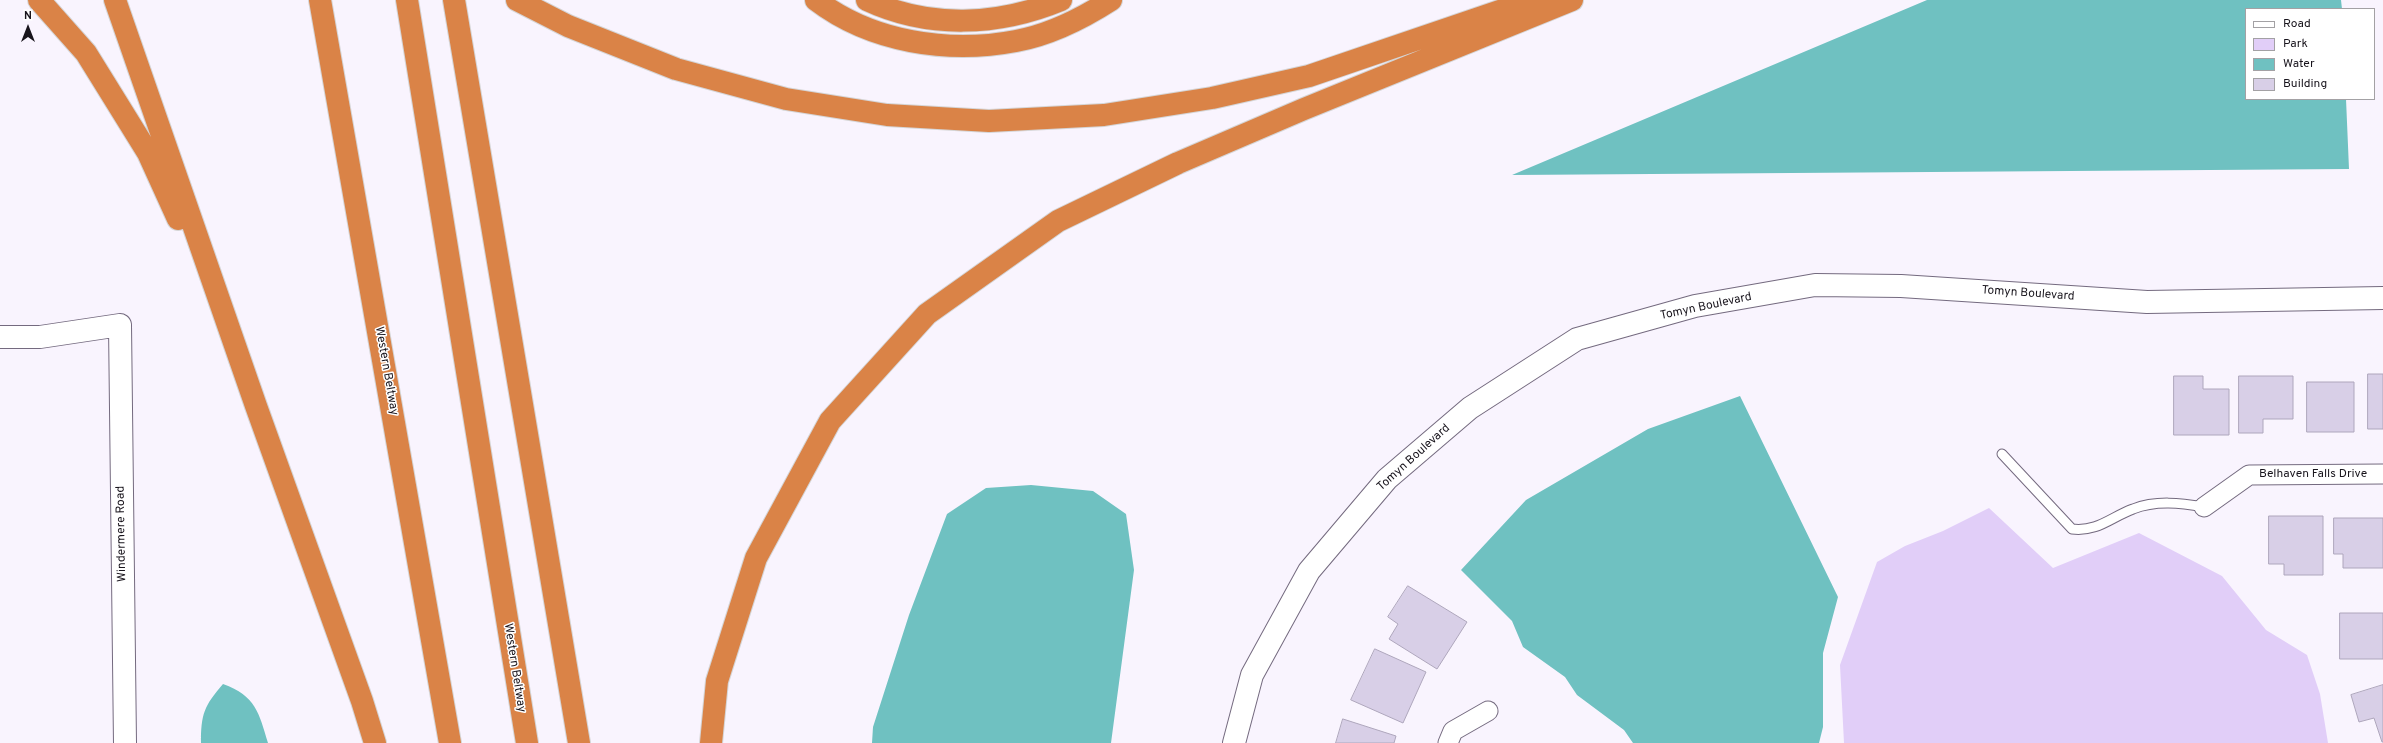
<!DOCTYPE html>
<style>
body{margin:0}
#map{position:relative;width:2383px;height:743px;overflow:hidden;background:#f9f4fe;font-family:Overpass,sans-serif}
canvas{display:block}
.legend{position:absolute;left:2245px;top:8px;width:130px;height:92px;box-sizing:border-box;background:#fff;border:1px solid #a3a1a4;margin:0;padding:5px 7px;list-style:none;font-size:12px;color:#18141c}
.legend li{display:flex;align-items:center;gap:8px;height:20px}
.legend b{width:20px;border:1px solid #a3a1a4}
.north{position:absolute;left:8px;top:8px;width:40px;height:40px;-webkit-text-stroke:3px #fff;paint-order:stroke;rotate:0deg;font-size:11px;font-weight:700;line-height:16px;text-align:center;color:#18141c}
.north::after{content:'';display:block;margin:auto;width:14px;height:18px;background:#18141c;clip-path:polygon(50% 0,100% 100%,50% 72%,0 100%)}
</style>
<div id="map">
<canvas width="2383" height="743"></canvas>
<ul class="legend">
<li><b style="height:5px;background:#fff"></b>Road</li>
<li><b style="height:11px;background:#e1cef8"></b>Park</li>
<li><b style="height:11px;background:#6fc1c1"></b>Water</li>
<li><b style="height:11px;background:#d8cfe7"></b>Building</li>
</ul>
<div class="north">N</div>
</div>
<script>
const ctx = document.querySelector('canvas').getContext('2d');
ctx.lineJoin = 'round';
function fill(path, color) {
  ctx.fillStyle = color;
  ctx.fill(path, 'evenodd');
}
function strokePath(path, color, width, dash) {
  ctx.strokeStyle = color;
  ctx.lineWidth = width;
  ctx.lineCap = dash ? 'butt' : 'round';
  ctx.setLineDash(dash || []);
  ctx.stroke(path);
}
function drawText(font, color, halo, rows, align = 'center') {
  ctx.font = font + ' Overpass,sans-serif';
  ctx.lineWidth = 3;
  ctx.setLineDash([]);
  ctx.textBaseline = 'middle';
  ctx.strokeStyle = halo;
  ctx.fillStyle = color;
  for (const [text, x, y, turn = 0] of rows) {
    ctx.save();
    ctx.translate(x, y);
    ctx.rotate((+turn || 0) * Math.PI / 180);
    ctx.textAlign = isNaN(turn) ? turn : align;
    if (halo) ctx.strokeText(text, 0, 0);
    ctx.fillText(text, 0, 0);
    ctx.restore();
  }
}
fill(new Path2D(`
 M1989 508 2053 568 2139 533 2222 576 2266 630 2307 655 2320 694 2328 743H1844L1840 665 1877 562 1905 546 1943 531Z`), '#e1cef8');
fill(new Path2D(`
 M1927 0H2341L2342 9H2246V99H2346L2349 169 1512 175Z
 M1740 396 1838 597 1823 653V727L1819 743H1633L1624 730 1577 695 1565 677 1523 647 1512 621 1461 570 1526 500 1648 429Z
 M1031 485 1093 491 1126 514 1134 570 1111 743H872L873 727 909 615 947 514 986 488Z
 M223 684C256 696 259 713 268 743H201C201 714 204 706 223 684Z`), '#6fc1c1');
const building = new Path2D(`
 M2368 374H2383V429H2368Z
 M2174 376H2203V389H2229V435H2174Z
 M2239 376H2293V419H2263V433H2239Z
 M2307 382H2354V432H2307Z
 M2269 516H2323V575H2284V564H2269Z
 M2334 518H2383V568H2343V554H2334Z
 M1408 586 1467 622 1437 669 1389 639 1398 624 1388 617Z
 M2340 613H2383V659H2340Z
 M1375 649 1426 672 1403 723 1351 700Z
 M2383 685V742H2382L2374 718 2359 722 2351 695Z
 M1343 719 1396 736 1394 743H1336Z`);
fill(building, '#d8cfe7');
strokePath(building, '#aea6bc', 1);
const service = new Path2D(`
 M2002 454 2072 529C2098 532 2111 517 2133 509 2156 500 2181 503 2204 507`);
const minor = new Path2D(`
 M2204 507 2249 475 2383 474
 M1448 743 1453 731 1488 711`);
const tertiary = new Path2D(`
 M0 337H40L120 325 125 743
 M1234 743 1252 675 1309 571 1387 479 1470 408 1577 339 1695 306 1815 285 1901 286 2147 302 2383 298`);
const motorway = new Path2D(`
 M39 0 86 53 148 153 178 219
 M115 0 256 406 362 701 375 743
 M320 0 450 743
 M407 0 527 743
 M454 0 579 743
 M517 0 568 26 676 69 786 99 887 115 989 121 1104 115 1212 98 1309 76 1532 0
 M816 0C871 42 948 54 1016 41 1049 35 1083 18 1111 0
 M867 0C929 29 998 26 1061 0
 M711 743 717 681 756 558 830 421 927 314 1058 221 1178 163 1304 109 1572 0`);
strokePath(service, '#746a7f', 11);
strokePath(minor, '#746a7f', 21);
strokePath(tertiary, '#746a7f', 24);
strokePath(motorway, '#d5d5d6', 24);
strokePath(service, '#fff', 9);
strokePath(minor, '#fff', 19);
strokePath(tertiary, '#fff', 22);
strokePath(motorway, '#da8347', 22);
drawText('12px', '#18141c', '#fff', [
 ["Tomyn Boulevard",2028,294,4],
 ["Tomyn Boulevard",1706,307,-12],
 ["Western Beltway",386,371,80],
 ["Tomyn Boulevard",1414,458,-42],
 ["Belhaven Falls Drive",2313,475],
 ["Windermere Road",122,534,-91],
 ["Western Beltway",514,668,81]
]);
</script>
